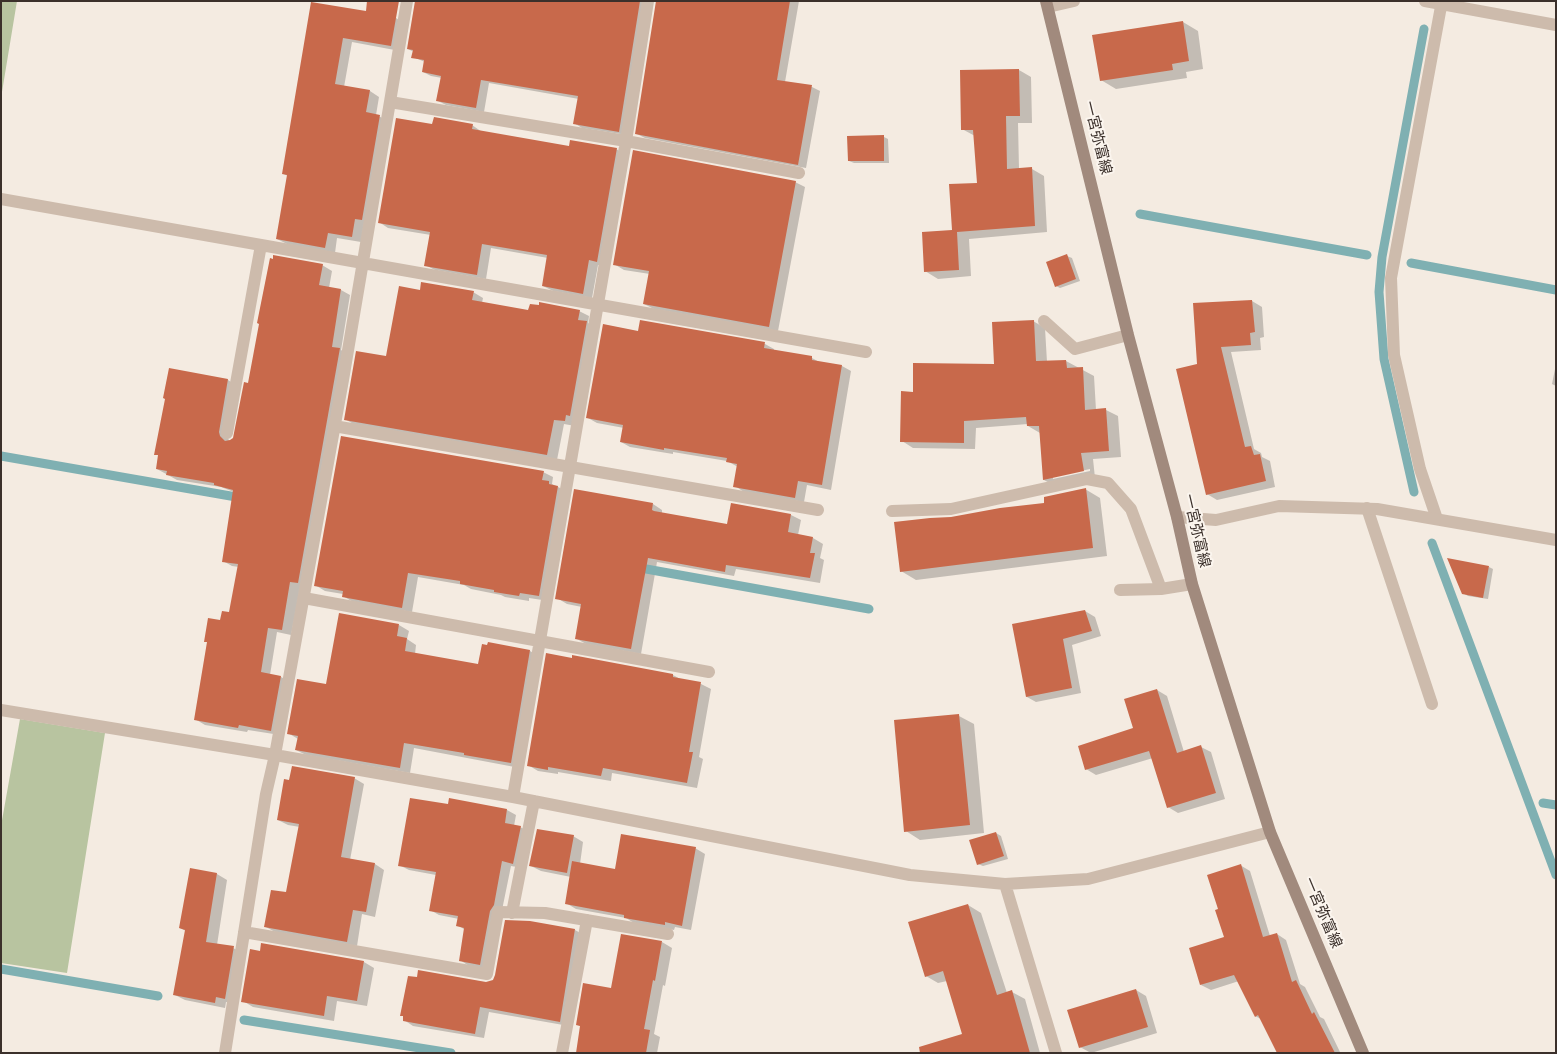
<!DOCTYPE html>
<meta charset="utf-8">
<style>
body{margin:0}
#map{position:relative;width:1557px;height:1054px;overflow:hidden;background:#f4ebe1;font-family:Signika,sans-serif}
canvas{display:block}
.frame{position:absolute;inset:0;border:2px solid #3b302b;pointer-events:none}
</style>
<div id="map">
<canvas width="1557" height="1054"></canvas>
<div class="frame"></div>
</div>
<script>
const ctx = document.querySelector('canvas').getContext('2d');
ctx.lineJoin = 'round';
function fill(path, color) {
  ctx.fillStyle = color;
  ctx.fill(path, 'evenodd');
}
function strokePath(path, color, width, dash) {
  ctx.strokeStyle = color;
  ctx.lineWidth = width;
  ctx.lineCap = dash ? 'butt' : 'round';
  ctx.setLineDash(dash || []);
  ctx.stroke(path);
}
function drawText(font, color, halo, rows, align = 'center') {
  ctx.font = font + ' Signika,"Noto Sans JP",sans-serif';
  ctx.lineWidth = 4;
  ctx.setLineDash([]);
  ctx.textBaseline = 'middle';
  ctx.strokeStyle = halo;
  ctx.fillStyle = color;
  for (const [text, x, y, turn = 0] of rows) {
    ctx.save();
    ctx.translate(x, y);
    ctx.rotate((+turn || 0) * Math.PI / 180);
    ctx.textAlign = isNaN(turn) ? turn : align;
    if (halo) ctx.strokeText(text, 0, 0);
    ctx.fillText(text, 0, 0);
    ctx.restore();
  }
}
fill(new Path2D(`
 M1 1H17L1 98Z
 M20 719 105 733 67 973 1 963V826Z`), '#b8c4a0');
fill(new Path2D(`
 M422 1H649L627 135 582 128 574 123 579 99 489 83 484 112 446 105 438 101 442 78 431 76 423 72 425 62 413 57 414 52 408 49Z
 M657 1H799L785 82 812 87 820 91 806 168 645 138 637 134Z
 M312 3 396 18 405 24 400 51 352 42 344 87 370 91 379 97 376 115 389 121 361 242 337 238 335 253 287 244 277 239 288 176 284 174Z
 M1183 22 1198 31 1203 69 1186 72 1187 78 1116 89 1101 80Z
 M1019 70 1031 77 1032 123H1018L1019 169H1032L1044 176 1047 232 969 239 971 276 938 279 925 271 954 232 978 184 975 136 962 129Z
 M433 125H472L482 132 570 148 616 149 625 154 606 266 598 265 592 298 553 291 543 286 548 258 491 248 486 279 435 270 425 265 431 235 388 228 379 222Z
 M884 137 888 139 889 163H854L849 161Z
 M795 182 805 187 778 331 654 309 644 304 650 274 624 270 614 264Z
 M1067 256 1072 258 1080 281 1060 288 1056 286Z
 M322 265 332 271 329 288 341 290 350 295 341 350 349 355 291 635 277 632 270 675 281 677 290 682 280 735 248 730 247 732 205 725 195 719 230 613 239 567 232 566 223 561 234 492 221 487 177 480 157 469 160 456 156 454 166 399 170 370 228 380 237 386 228 438 230 443 236 435 249 384Z
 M421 291 473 292 483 298 482 303 530 312 540 307 579 311 589 316 588 323 596 328 575 426 564 424 557 460 355 425 345 419 387 358Z
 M1252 301 1262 307 1264 337 1260 338 1261 350 1231 352 1254 449 1261 453 1262 457 1270 461 1275 487 1217 500 1207 494 1194 304Z
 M1033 321 1045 328 1047 362 1066 361 1094 376 1096 410H1106L1118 416 1121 457 1093 459 1095 478 1055 486 1044 480 1040 433 1028 426V424L976 428 975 449 913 448 902 441 914 393 996 366ZM1090 469V471L1053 479V477Z
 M641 322 765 344 774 349V351L812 358 821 363 842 366 851 371 831 490 807 485 804 502 744 492 735 486 738 467 727 461 673 452V454L630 447 621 442 624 428 597 423 588 418 639 332Z
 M1556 364V386L1552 384Z
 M543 472 553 477 552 484 568 492 549 601 529 598V601L505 597 501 595 471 589 464 585 418 577 412 612 353 602 343 596V594L325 591 315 585Z
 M1085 489 1100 498 1107 556 916 580 901 571 952 518 1046 504Z
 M653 504 662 510V514L728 526 732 505 791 515 801 520 798 535 813 538 823 544 820 558 824 560 820 583 736 569 734 576 657 562 641 654 586 644 577 639 582 607 567 604 557 598Z
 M1489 567 1493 569 1488 599 1468 596 1463 593Z
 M1085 611 1095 617 1101 636 1072 645 1081 693 1036 702 1027 697 1013 625Z
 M399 625 409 631 407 639 416 645 415 654 479 665 530 651 540 657 520 768 414 748 410 773 306 755 296 750 298 739 288 733 327 685Z
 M673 675 682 680 701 684 711 689 699 757 703 759 697 788 612 773 611 781 558 772V774L538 771 528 765Z
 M1157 690 1167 696 1184 752 1201 747 1211 752 1225 799 1178 813 1168 807 1153 758 1096 775 1086 769 1135 729Z
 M959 716 974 724 984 833 920 840 906 831Z
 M354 778 364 784 350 860 375 864 384 870 375 917 362 914 357 946 275 932 266 927 287 894 300 827 288 825 278 820Z
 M450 800 507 810 516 815 514 826 520 827 530 832 523 868 511 866 490 969 469 966 460 960 465 930 458 925 459 919 439 915 430 910 436 875 409 870 399 865 449 806Z
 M996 833 1001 836 1008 859 983 866 978 864Z
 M573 836 583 842 580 864 616 870 695 848 705 854 691 930 675 927 674 930 634 923 626 918 576 909 566 903 571 877 541 871 531 866Z
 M1240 865 1250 871 1270 936 1277 934 1286 940 1300 984 1305 987 1320 1017 1324 1019 1340 1052 1278 1053 1261 1019 1255 1016 1239 981 1211 990 1201 985 1225 938 1219 910Z
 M191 870 217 874 227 880 217 945 233 948 243 953 235 1004 226 1002 225 1008 185 1000 175 995 186 931 180 928Z
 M968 905 981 913 1007 993 1012 992 1025 999 1040 1053H931L964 1034 947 981 938 983 926 976Z
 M575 930 584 935 569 1026 489 1012 484 1038 413 1026 404 1020 486 983H491L496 976Z
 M662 942 672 948 665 986 663 985 654 1034 660 1037 657 1053H578L581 1027 577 1024Z
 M364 962 374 968 367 1006 337 1001 334 1021 253 1007 243 1001Z
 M1136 990 1146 996 1157 1033 1091 1053 1080 1047Z`), '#0003');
strokePath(new Path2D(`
 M1140 214 1367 255
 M1411 263 1556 290
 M1 456 242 498
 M1414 492 1384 359 1379 292 1382 257 1424 29
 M1432 543 1556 875
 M635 567 869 609
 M1543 803 1556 805
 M1 969 158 996
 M244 1020 451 1053`), '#7fb0b2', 9);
fill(new Path2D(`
 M367 1H399L391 46 343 38 335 84 370 90 366 112 380 115 362 220 355 219 352 237 328 233 325 248 276 239 287 175 282 174 311 2 366 11Z
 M415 1H640L619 132 573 124 578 96 481 80 476 108 436 101 441 76 422 72 424 60 411 58 413 50 407 49Z
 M656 1H790L777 80 812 85 798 165 635 134Z
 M1183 21 1189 61 1172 64 1173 70 1100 81 1092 35Z
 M1019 69 1020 116H1006L1007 169 1032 167 1035 226 957 232 959 270 924 272 922 232 952 230 949 184 977 183 973 130H961L960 70Z
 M434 117 473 124 472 129 569 146 570 140 617 148 597 262 589 260 583 294 542 286 547 255 482 244 477 275 424 266 430 232 378 223 396 118 432 124Z
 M884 135V161H848L847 136Z
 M633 150 796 181 769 327 643 304 649 271 613 265Z
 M1067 254 1076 279 1055 287 1046 262Z
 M273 255 323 264 319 285 341 289 332 347 340 348 298 583 290 582 282 630 268 628 261 672 281 676 271 731 239 725 238 728 194 720 207 642H204L208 618 220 620 222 611 229 612 238 564 222 562 233 490 214 485V483L166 475 167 471 156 469 158 455H154L165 399 163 398 169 368 228 379 219 432 220 436 225 441 230 440 233 438 244 382 248 383 259 324 257 323 270 258 273 259Z
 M421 282 474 291 472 300 528 310 530 304 539 305V302L580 310 578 320 587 321 570 416 566 415 565 421 554 420 547 455 344 420 356 351 386 356 399 286 420 290Z
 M1252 300 1255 332 1250 333 1251 345 1221 347 1245 447 1251 446 1254 455 1260 454 1266 481 1206 495 1176 369 1197 364 1193 303Z
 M640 320 765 342 764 348 812 356V360L842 365 822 485 798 481 795 498 733 487 737 464 726 462 727 458 664 448V450L620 442 623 425 586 418 603 324 638 331Z
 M1034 320 1036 361 1066 360 1067 368 1083 367 1085 410 1106 408 1109 451 1081 453 1084 471 1043 480 1039 426H1027L1026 417 964 421V443L900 442 901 391 913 392V363L994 364 992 322Z
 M341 436 544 471 542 480 549 481V484L558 486 539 596 520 593 519 596 494 592V590L460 584V581L408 573 402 608 342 597 343 591 314 586Z
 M1086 488 1093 548 900 572 894 522 930 518 951 517 1000 508 1044 503V497Z
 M574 489 653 503 652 510 654 511 727 524 731 503 791 514 788 532 813 537 810 553H815L810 578 726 565 725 572 648 558 631 649 575 639 581 604 555 599Z
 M1447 558 1489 566 1483 598 1462 594Z
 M1085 610 1092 631 1063 639 1072 688 1026 697 1012 624Z
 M339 613 399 624 397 636 407 638 405 651 478 664 482 644 487 645 488 642 530 650 511 763 464 755V753L404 743 400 768 295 750 298 736 287 734 297 679 326 684Z
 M546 653 572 658V655L673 674V677L701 682 689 752H693L687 783 603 768 601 776 548 767V770L527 766Z
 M1157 689 1177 753 1201 745 1216 793 1167 808 1149 751 1085 770 1078 746 1133 728 1124 699Z
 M959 714 970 825 904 832 894 720Z
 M292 766 355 777 341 857 375 863 366 912 353 910 347 942 264 927 271 890 286 892 299 824 277 820 284 779 289 780Z
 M410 798 448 804 449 798 507 809 505 823 521 826 513 864 502 861 494 905 490 911 480 965 459 961 464 928 456 926 458 916 429 911 436 872 398 866Z
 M537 829 574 835 567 873 529 866Z
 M996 832 1004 856 977 865 969 840Z
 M621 834 696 847 682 926 665 922V925L624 918V915L565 904 572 861 615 869Z
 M1241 864 1263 937 1277 933 1292 982 1296 980 1312 1014 1314 1012 1335 1053H1277L1258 1015 1255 1017 1234 975 1200 985 1189 948 1224 937 1215 910 1218 909 1207 875Z
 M190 868 217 873 206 942 234 946 225 999 216 997 215 1003 173 995 185 930 179 928Z
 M968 904 997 995 1012 990 1030 1053H920L919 1047 962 1034 943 971 925 977 908 922Z
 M505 920 530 921 575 929 560 1022 480 1007 475 1034 403 1021V1016H400L408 976 417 977 418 970 486 982 493 980 495 975Z
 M621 934 662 941 655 981 653 980 644 1029 650 1030 646 1053H576L580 1026 576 1025 583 983 611 988Z
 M261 943 364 961 357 1001 327 996 324 1016 241 1002 250 949 260 951Z
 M1136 989 1148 1027 1079 1048 1067 1010Z`), '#c8694b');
strokePath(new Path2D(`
 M1425 1 1556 25
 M1048 7 1074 1
 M390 102 626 141 799 173
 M1 199 866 352
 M1044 321 1075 349 1128 335
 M334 426 818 510
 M227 433 261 245
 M1367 508 1432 704
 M892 511 951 509 1087 479 1108 483 1131 509 1161 589 1192 584
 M1437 519 1420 469 1394 355 1391 278 1442 1
 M1120 590 1161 589
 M304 598 709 672
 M1 710 275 755 513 797 910 875 1005 884 1088 879 1270 832
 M513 797 626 141 648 1
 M1005 884 1056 1053
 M512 913 534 801
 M244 932 487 974 498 912 545 913 668 934
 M225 1053 266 794 275 755 343 380 407 1
 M562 1053 587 920`), '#cdbbac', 12);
strokePath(new Path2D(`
 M1177 517 1216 520 1279 506 1377 509 1556 540`), '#cdbbac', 12);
strokePath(new Path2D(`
 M1046 1 1128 335 1177 517 1192 584 1270 832 1363 1053`), '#a18a7d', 12);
drawText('15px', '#3b302b', '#fbf5ee', [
 ["一宮弥富線",1097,138,76],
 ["一宮弥富線",1196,531,77],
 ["一宮弥富線",1322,913,67]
]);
</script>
